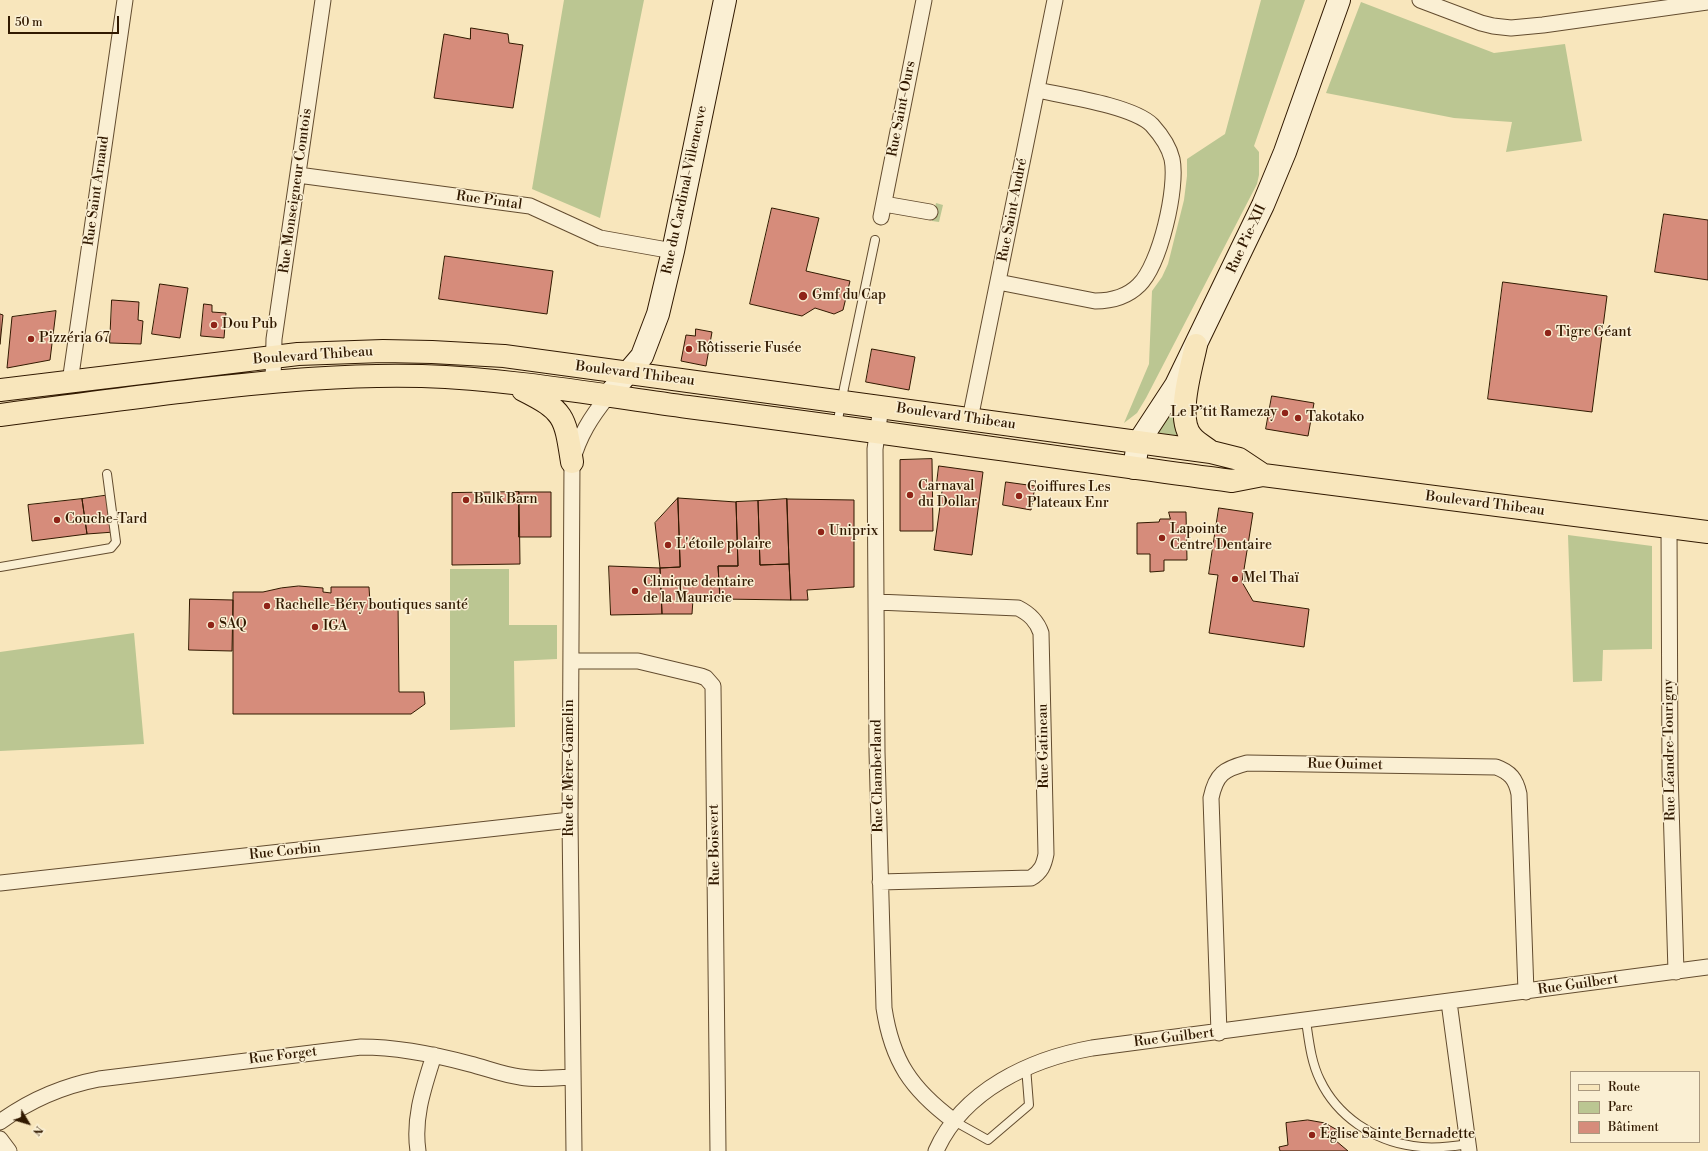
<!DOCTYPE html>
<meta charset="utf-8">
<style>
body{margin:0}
#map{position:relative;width:1708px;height:1151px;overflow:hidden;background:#f8e6bc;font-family:"Libre Bodoni",serif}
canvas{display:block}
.legend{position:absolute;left:1570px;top:1071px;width:130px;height:72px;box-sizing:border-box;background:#faefd3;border:1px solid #aa997f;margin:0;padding:5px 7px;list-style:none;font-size:12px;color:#311900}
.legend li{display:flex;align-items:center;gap:8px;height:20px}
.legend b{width:20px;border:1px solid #aa997f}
.north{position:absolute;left:8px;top:1103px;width:40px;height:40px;-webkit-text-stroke:3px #faefd3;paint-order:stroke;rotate:128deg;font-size:11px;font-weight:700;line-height:16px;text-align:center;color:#311900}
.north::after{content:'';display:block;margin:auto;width:14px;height:18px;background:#311900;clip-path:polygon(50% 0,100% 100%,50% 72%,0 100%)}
.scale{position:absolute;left:8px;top:16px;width:111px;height:18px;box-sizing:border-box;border:2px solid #311900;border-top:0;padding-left:5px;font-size:12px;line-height:14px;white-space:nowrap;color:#311900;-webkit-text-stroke:3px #faefd3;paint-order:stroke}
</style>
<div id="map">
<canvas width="1708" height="1151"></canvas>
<ul class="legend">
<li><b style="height:5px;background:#f8e6bc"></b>Route</li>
<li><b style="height:11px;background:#bbc692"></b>Parc</li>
<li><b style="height:11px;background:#d68c7b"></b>Bâtiment</li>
</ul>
<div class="north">N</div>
<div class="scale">50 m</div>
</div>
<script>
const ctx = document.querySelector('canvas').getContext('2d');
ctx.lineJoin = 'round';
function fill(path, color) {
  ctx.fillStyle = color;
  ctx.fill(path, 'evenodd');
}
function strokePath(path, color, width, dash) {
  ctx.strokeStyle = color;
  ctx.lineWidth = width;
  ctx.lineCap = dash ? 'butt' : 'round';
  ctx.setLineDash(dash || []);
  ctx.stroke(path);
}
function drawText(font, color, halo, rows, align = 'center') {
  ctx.font = font + ' "Libre Bodoni",serif';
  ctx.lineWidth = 3;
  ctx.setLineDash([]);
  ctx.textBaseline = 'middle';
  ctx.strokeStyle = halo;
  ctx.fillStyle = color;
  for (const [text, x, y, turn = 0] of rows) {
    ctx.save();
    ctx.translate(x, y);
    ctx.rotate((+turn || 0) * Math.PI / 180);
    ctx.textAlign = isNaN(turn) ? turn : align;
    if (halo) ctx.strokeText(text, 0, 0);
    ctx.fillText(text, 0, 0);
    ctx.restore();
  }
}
fill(new Path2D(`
 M564 0H644L600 218 532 189Z
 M1261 0H1305L1254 146 1259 152V175L1257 184 1146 398 1137 413 1124 423 1149 364 1152 291 1162 277 1168 264 1184 200 1187 176V159L1225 134Z
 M1361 2 1494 53 1565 44 1582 141 1506 152 1512 122 1454 118 1326 93Z
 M936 203 943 205 939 222 932 221Z
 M1175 403 1181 436 1158 433V431Z
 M1568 535 1652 546V649L1603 650 1602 681 1573 682Z
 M450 569H509V625H557V659L514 661 515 727 450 730Z
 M134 633 144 744 0 751V652Z`), '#bbc692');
const building = new Path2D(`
 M471 28 508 34 509 43 523 45 513 108 434 98 444 34 470 39Z
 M772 208 819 218 806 271 850 281 843 310 834 314 815 308 802 316 750 304Z
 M1664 214 1708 220V280L1655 272Z
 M445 256 553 271 547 314 439 299Z
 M1503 282 1607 296 1592 412 1488 399Z
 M160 284 188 288 180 338 152 334Z
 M112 300 139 302 138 320 143 321 141 344 110 343Z
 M204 304 212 305V312L226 313 224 338 201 336Z
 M56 311 50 360 7 368 12 317Z
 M0 314 3 315 0 344Z
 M696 329 712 332 706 366 681 361 686 335 695 336Z
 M872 349 915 357 909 390 866 382Z
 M1272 396 1314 403 1308 436 1266 429Z
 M932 459 933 531H900V460Z
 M939 466 983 472 972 555 934 550 943 484 937 483Z
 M1006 482 1035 486 1031 510 1003 505Z
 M519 492 520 564 452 565V493Z
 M519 492H551V537H519Z
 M110 495 114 532 87 534 82 499Z
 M678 498 736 502 738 566H718L720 599H693L692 614H662L660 568 680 567Z
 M678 498 680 567 660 568 655 523Z
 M82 499 87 534 32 541 28 505Z
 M787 499 854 500V587L807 590 808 600H791Z
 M787 499 789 564 760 565 758 501Z
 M758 501 760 565 789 564 791 600 720 599 718 566H738L736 502Z
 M1219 508 1253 513 1242 582 1253 601 1309 609 1304 647 1209 633 1218 575 1209 574Z
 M1169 512H1186L1187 560H1164V571L1150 572V554H1137V523L1159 522 1160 519H1170Z
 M609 566 660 568 662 614 611 615Z
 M299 586 323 588V592L331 593V587H369L370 603H398L399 692H424L425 704 411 714H233V592H263L281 588Z
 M190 599 233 600 232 651 189 650Z
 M1308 1120 1325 1123 1339 1131 1335 1140 1348 1151H1280L1279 1147 1288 1145 1286 1123Z`);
fill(building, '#d68c7b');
strokePath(building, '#311900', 1);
const lane = new Path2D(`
 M837 425 844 388 875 240
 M0 567 111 548 116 542 107 474
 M1306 1021C1309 1041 1311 1062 1320 1080 1337 1116 1374 1141 1413 1146 1431 1149 1450 1147 1468 1144
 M954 1121 988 1140 1029 1105 1026 1067`);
const street = new Path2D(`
 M1420 0 1481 23 1493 26 1511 28 1543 25 1708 2
 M298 175 530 206 600 238 673 251
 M884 204 930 212
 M881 217 924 0
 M998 282 1095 301C1112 301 1127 297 1139 285 1160 265 1178 187 1172 159 1169 146 1161 135 1152 125 1133 106 1065 96 1037 90
 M70 382 125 0
 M273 382 274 339 323 0
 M881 407 875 449 877 752 884 1008C892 1061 911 1089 954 1121
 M970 419 1055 0
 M1669 527 1670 771 1676 972
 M877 602 1018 608C1030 614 1037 621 1041 633L1046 854C1044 865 1041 872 1031 878L880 882
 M571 661H638L701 676 706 678 713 686 718 1151
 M0 883 570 820
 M1449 1002 1469 1151
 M1219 1033 1211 798C1216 774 1224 769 1247 763L1496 767C1510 772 1516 779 1519 794L1526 992
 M0 1122C30 1100 63 1086 99 1079L361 1047C398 1047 433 1054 470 1064 486 1068 503 1075 520 1077 538 1080 555 1078 573 1077
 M0 1139 9 1151
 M418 1151C413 1117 424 1087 434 1055
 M574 1151 570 820 572 462C579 436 591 417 608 396
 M936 1151C963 1090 1031 1059 1092 1048L1708 967`);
const secondary = new Path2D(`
 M608 396 642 356 658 314 673 251 725 0
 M1134 468 1138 443 1176 385 1263 205 1285 152 1339 0`);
const primary = new Path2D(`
 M1196 345C1192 366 1175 419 1192 437 1197 443 1205 447 1211 452
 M0 390 298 354 383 351 432 352 504 356 1211 452 1239 459 1263 475
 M523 390C565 411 565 417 572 462
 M0 415C68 406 136 397 204 389 276 381 349 374 422 376 511 379 600 395 688 407 870 430 1051 457 1232 481L1263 475 1708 532`);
strokePath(lane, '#634c2f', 10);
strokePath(street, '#634c2f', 17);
strokePath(secondary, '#311900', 24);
strokePath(primary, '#311900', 24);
strokePath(lane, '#faefd3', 8);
strokePath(street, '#faefd3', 15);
strokePath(secondary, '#faefd3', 22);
strokePath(primary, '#f8e6bc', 22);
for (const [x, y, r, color] of [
 [803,296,5,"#8f2418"],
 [214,325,4,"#8f2418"],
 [1548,333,4,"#8f2418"],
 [31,339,4,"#8f2418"],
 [689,349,4,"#8f2418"],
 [1285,413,4,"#8f2418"],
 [1298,418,4,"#8f2418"],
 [910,495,4,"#8f2418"],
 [1019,496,4,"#8f2418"],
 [466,500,4,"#8f2418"],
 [57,520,4,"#8f2418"],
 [821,532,4,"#8f2418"],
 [1162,538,4,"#8f2418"],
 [668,545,4,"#8f2418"],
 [1235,579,4,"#8f2418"],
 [635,591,4,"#8f2418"],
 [267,606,4,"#8f2418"],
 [211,625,4,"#8f2418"],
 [315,627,4,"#8f2418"],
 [1312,1135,4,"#8f2418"]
]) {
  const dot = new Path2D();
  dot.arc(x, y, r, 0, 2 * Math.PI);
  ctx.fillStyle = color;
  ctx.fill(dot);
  strokePath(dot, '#faefd3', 1.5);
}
drawText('14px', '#311900', '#faefd3', [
 ["Rue Saint-Ours",902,109,-79],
 ["Rue du Cardinal-Villeneuve",685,190,-78],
 ["Rue Saint Arnaud",97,191,-82],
 ["Rue Monseigneur Comtois",296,191,-82],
 ["Rue Pintal",489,201,8],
 ["Rue Saint-André",1013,210,-79],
 ["Rue Pie-XII",1247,239,-65],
 ["Boulevard Thibeau",313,356,-4],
 ["Boulevard Thibeau",635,374,7],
 ["Boulevard Thibeau",956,417,8],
 ["Boulevard Thibeau",1485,504,7],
 ["Rue Gatineau",1044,746,-91],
 ["Rue Léandre-Tourigny",1670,750,-91],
 ["Rue Ouimet",1345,765,1],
 ["Rue de Mère-Gamelin",570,768,-90],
 ["Rue Chamberland",878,776,-91],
 ["Rue Boisvert",715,845,-91],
 ["Rue Corbin",285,852,-6],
 ["Rue Guilbert",1578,985,-8],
 ["Rue Guilbert",1174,1038,-7],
 ["Rue Forget",283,1056,-7]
]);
drawText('14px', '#311900', '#faefd3', [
 ["Gmf du Cap",812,296],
 ["Dou Pub",222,325],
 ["Tigre Géant",1556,333],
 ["Pizzéria 67",39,339],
 ["Rôtisserie Fusée",697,349],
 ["Le P’tit Ramezay",1277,413,"right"],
 ["Takotako",1306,418],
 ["Carnaval",918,487],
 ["du Dollar",918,503],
 ["Coiffures Les",1027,488],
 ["Plateaux Enr",1027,504],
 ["Bulk Barn",474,500],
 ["Couche-Tard",65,520],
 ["Lapointe",1170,530],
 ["Centre Dentaire",1170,546],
 ["Uniprix",829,532],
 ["L'étoile polaire",676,545],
 ["Mel Thaï",1243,579],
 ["Clinique dentaire",643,583],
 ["de la Mauricie",643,599],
 ["Rachelle-Béry boutiques santé",275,606],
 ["SAQ",219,625],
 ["IGA",323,627],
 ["Église Sainte Bernadette",1320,1135]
], 'left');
</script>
